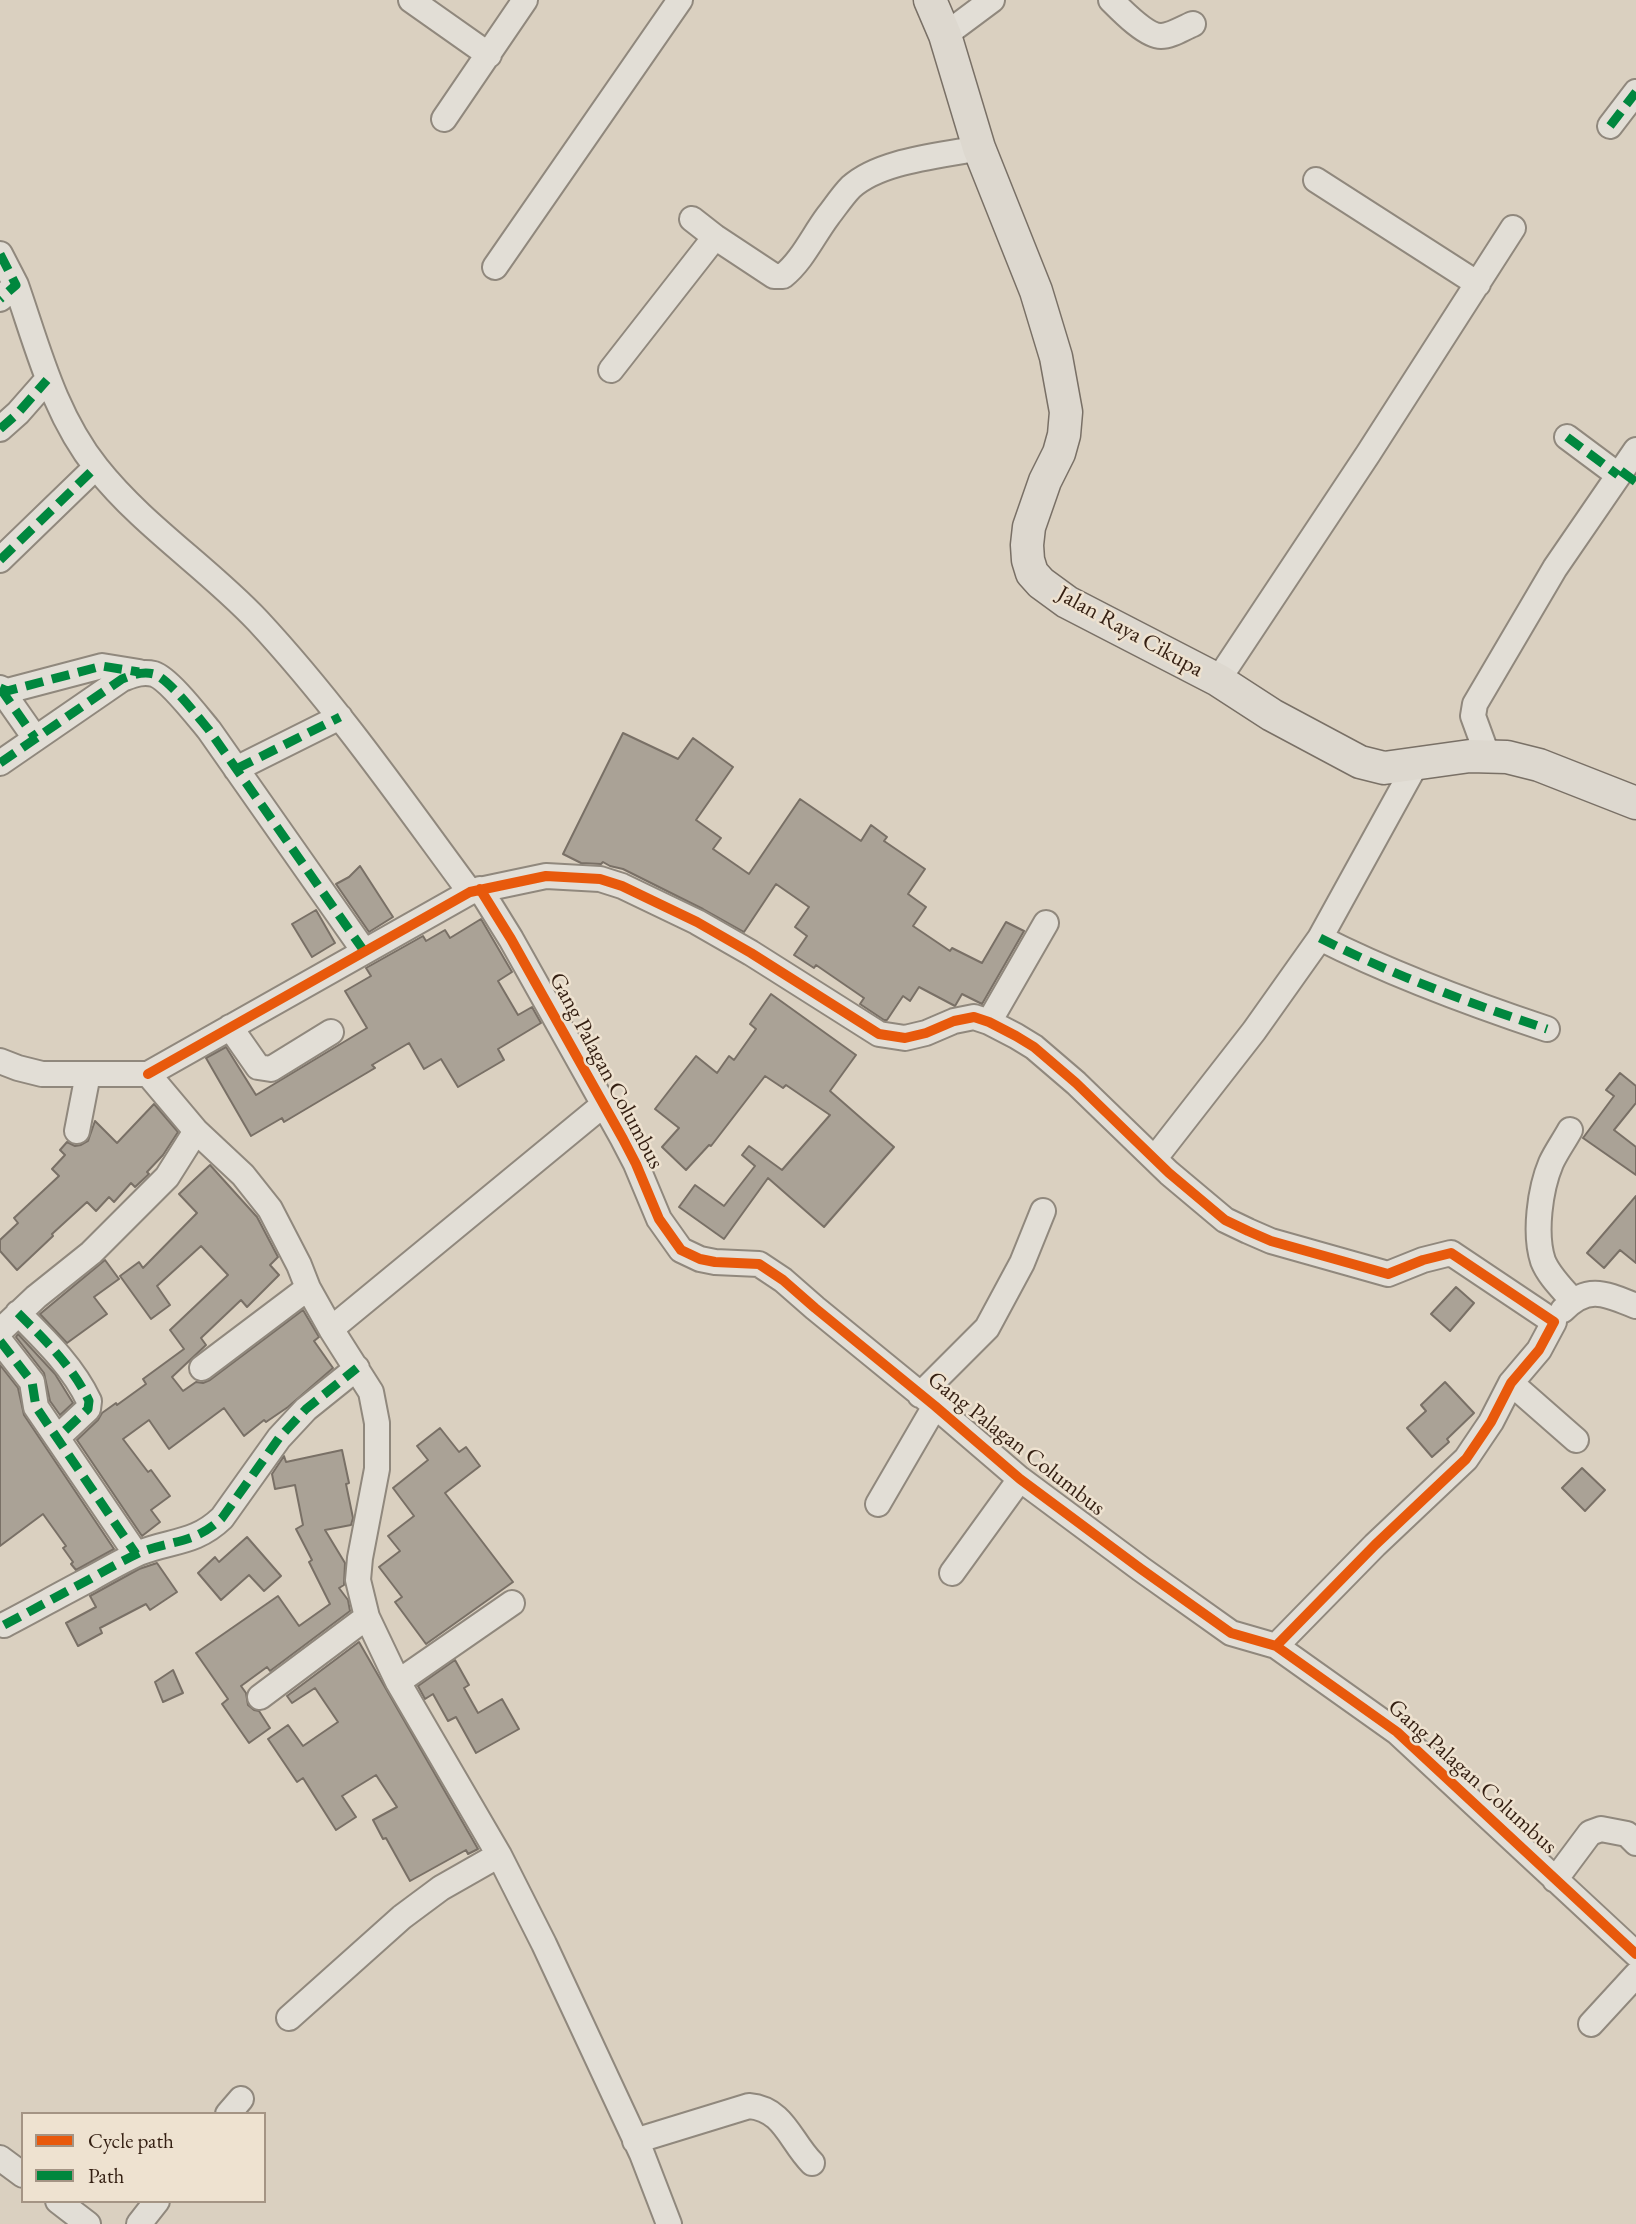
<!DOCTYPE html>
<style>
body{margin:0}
#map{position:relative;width:1636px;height:2224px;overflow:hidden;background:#dad0c0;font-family:"EB Garamond",serif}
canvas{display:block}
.legend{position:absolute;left:21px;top:2112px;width:245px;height:91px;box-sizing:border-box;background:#eee2d0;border:2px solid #a49484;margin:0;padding:9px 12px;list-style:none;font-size:21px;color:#341f12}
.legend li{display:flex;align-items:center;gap:14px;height:35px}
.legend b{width:35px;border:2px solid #a49484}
</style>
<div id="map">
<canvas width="1636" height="2224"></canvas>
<ul class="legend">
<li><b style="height:9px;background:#e8590c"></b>Cycle path</li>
<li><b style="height:9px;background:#00873e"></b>Path</li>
</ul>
</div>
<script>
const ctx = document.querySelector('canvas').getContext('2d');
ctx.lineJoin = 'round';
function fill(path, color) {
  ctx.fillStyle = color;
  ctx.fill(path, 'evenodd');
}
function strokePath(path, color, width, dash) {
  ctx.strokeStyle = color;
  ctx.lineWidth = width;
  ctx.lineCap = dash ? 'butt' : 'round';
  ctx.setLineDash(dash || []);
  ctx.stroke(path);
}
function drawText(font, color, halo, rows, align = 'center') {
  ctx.font = font + ' "EB Garamond",serif';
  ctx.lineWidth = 5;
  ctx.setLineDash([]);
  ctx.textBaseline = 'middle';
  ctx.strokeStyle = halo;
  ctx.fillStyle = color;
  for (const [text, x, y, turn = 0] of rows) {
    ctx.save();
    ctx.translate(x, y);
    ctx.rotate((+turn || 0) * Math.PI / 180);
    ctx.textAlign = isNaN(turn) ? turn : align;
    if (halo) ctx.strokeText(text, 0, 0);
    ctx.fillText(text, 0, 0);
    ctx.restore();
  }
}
const building = new Path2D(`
 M623 733 678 759 693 738 733 767 696 820 721 838 713 849 749 874 800 799 861 841 871 825 887 837 884 841 925 869 908 894 926 907 913 926 950 951 952 948 982 963 1006 922 1024 931 982 1004 962 994 955 1006 919 987 910 1001 903 996 887 1020H884L860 1004 864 998 816 965 814 968 794 955 807 936 795 927 809 907 776 884 744 932 703 909 623 869 610 866 603 862 601 864 581 863 563 854Z
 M360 866 393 917 369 932 336 884 349 877Z
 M316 910 335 943 312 957 292 924Z
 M481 919 512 972 498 981 518 1015 532 1007 541 1023 498 1049 504 1060 458 1087 441 1059 424 1069 409 1043 372 1065 375 1068 284 1122 282 1118 251 1136 206 1058 226 1047 256 1095 367 1028 345 991 371 976 366 968 423 936 426 941 445 930 450 938Z
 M771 994 856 1055 830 1091 894 1147 824 1227 768 1178 724 1239 679 1207 695 1185 724 1206 755 1166 742 1155 749 1146 782 1170 830 1115 786 1085 783 1088 765 1076 711 1146 709 1145 686 1170 662 1147 679 1128 655 1109 696 1056 717 1073 729 1056 734 1060 756 1029 750 1024Z
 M1620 1073 1636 1086V1103L1614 1130 1636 1147V1175L1583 1138 1614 1096 1606 1090Z
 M154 1104 178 1132 163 1155 147 1172 149 1174 135 1187 131 1183 114 1202 109 1197 96 1211 87 1202 52 1234 53 1236 17 1270 0 1251V1240L18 1223 14 1218 59 1176 52 1169 65 1155 60 1150 67 1142 75 1146 81 1145 88 1141 95 1121 117 1143Z
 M210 1165 257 1217 278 1257 270 1265 279 1275 247 1307 241 1300 201 1338 206 1345 172 1377 183 1391 196 1382 203 1383 210 1380 303 1310 319 1337 314 1341 333 1368 288 1407 266 1422 264 1420 244 1436 224 1408 169 1449 149 1420 123 1439 148 1472 151 1470 170 1496 151 1510 160 1522 142 1536 77 1440 98 1420 102 1413 116 1403 117 1405 146 1384 143 1379 184 1349 170 1330 228 1275 201 1246 157 1286 170 1305 151 1319 120 1276 139 1262 143 1268 197 1213 179 1194Z
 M1636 1196V1263L1620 1250 1604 1268 1587 1253Z
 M105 1260 119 1279 94 1297 107 1314 67 1343 40 1314Z
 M1456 1287 1474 1303 1450 1331 1431 1314Z
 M18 1334 55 1374 73 1403 60 1415 50 1401 44 1373 16 1337Z
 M0 1365 18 1388 24 1415 114 1549 76 1570 71 1564 73 1562 63 1548 66 1546 43 1514 0 1546Z
 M1445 1382 1474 1413 1447 1439 1449 1442 1432 1457 1407 1428 1426 1411 1421 1405Z
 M440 1428 459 1452 466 1447 480 1466 445 1493 513 1582 426 1644 395 1602 402 1597 379 1567 400 1551 388 1536 414 1516 393 1488 428 1460 417 1446Z
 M342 1450 349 1483 346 1484 353 1518 351 1525 325 1530 345 1563 344 1585 339 1588 348 1600 350 1611 270 1671 267 1667 241 1686 246 1693 248 1705 254 1710 259 1711 270 1728 249 1743 222 1704 228 1699 196 1653 278 1596 299 1626 330 1604 309 1562 312 1560 296 1529 303 1525 295 1485 275 1489 272 1474 284 1456 286 1462Z
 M1582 1468 1605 1490 1585 1511 1562 1488Z
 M247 1537 281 1576 264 1591 249 1575 221 1600 198 1573 215 1557 219 1562Z
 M157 1563 177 1592 150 1610 146 1604 100 1628 102 1633 78 1646 66 1623 96 1607 90 1596 139 1569Z
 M359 1642 478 1849 468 1854 466 1850 410 1881 386 1838 383 1839 373 1820 397 1807 376 1775 342 1796 356 1817 336 1830 303 1778 297 1782 268 1739 288 1725 303 1746 338 1722 315 1688 292 1703 287 1696Z
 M455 1660 469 1685 464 1688 478 1713 502 1699 519 1729 476 1753 456 1717 448 1721 433 1694 425 1699 418 1686Z
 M173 1670 183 1693 163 1702 155 1682Z`);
fill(building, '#aaa296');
strokePath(building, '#797066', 2);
const minor = new Path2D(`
 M411 0 489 55
 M1111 0C1121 10 1146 36 1161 36 1171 36 1183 28 1193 24
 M945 35 992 0
 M444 119 525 0
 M1610 126 1636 92
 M1316 180 1478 284
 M692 219 715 237 774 276H783C802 261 813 236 828 216 835 207 843 195 851 187 881 160 941 156 979 148
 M0 254 16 285 0 299
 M495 267 680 0
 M16 285C38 348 54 414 97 468 143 526 207 567 258 621 336 705 402 800 470 892
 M611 370 715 237
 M0 429 18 413 47 380
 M1567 437 1618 475
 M0 560 96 467
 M1218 680 1368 454 1513 228
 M0 688 7 691 102 666 139 672
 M0 688 35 738
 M1488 757 1473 716 1475 704 1555 568 1636 450
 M0 763 122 679C133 675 142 671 154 674 169 679 198 717 209 730L364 951
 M236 769 340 717
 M480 889 511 939 623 1139 636 1164 659 1219 681 1250 700 1259 715 1262 759 1264 783 1280 815 1308 935 1406 1020 1479 1141 1569 1231 1633 1276 1646 1397 1732 1636 1954
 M1320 938C1393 975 1469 1003 1547 1029
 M989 1022 1046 923
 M230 1027 258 1067 271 1069 331 1032
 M0 1061 18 1068 42 1074H148L196 1131 243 1175 270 1209 299 1265 308 1288 331 1329 371 1392 377 1423V1469L360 1558 358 1580 367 1617 398 1682 499 1855 544 1944 642 2154 669 2224
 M148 1074 470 892 546 876 600 879 622 886 697 922 751 953 879 1034 905 1038 926 1033 954 1021 974 1017 989 1022 1016 1036 1034 1047 1076 1083 1169 1173 1225 1220 1248 1231 1271 1241 1388 1274 1423 1260 1451 1253 1554 1322 1539 1350 1511 1383 1491 1422 1466 1459 1375 1545 1276 1646
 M1570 1130C1564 1141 1556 1152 1551 1163 1540 1189 1534 1234 1543 1261 1549 1276 1562 1288 1573 1301
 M77 1131 88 1074
 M1155 1158 1254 1031 1320 938 1416 764
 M1563 1310C1588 1284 1606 1294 1636 1306
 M18 1313C45 1340 73 1367 89 1401L88 1409 57 1438
 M331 1329 603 1105
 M0 1331 36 1297 91 1253 167 1177 196 1131
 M0 1341 32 1382 36 1407 136 1554
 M202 1368 308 1288
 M1511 1383 1576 1440
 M920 1395 987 1328 1022 1263 1043 1211
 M878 1504 935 1406
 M952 1573 1020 1479
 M4 1625C33 1610 61 1594 90 1579 106 1570 122 1561 139 1553 171 1540 195 1544 222 1518L279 1438 306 1409 357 1368
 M398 1682 512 1603
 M260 1697 367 1617
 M1555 1880 1590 1833 1601 1829 1627 1834 1636 1843
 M289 2018 402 1917 441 1888 499 1855
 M1591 2024 1636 1975
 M228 2114 241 2099
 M635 2141 749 2106C784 2109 790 2141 812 2163
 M0 2158 23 2175
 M58 2201 88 2224
 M139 2224 157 2201`);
const major = new Path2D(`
 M930 0 945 35 979 148 1036 291 1056 357 1066 412 1064 435 1059 453 1045 481 1029 527 1027 545 1028 560 1032 573 1041 583 1067 602 1218 680 1272 715 1360 762 1384 768 1470 756 1507 757 1539 765 1636 803`);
strokePath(minor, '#90887d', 28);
strokePath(major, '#797066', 35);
strokePath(minor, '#e2ded6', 24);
strokePath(major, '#ddd8cf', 32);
strokePath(new Path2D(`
 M1610 126 1636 92
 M0 254 16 285 0 299
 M0 429 18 413 47 380
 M1567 437 1618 475
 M1621 471 1636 482
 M0 560 96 467
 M0 688 7 691 102 666 139 672
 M0 688 35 738
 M0 763 122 679C133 675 142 671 154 674 169 679 198 717 209 730L364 951
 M236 769 340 717
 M1320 938C1393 975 1469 1003 1547 1029
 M18 1313C45 1340 73 1367 89 1401L88 1409 57 1438
 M0 1341 32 1382 36 1407 136 1554
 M4 1625C33 1610 61 1594 90 1579 106 1570 122 1561 139 1553 171 1540 195 1544 222 1518L279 1438 306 1409 357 1368`), '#00873e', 9, [18, 9]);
strokePath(new Path2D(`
 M480 889 511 939 623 1139 636 1164 659 1219 681 1250 700 1259 715 1262 759 1264 783 1280 815 1308 935 1406 1020 1479 1141 1569 1231 1633 1276 1646 1397 1732 1636 1954
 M148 1074 470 892 546 876 600 879 622 886 697 922 751 953 879 1034 905 1038 926 1033 954 1021 974 1017 989 1022 1016 1036 1034 1047 1076 1083 1169 1173 1225 1220 1248 1231 1271 1241 1388 1274 1423 1260 1451 1253 1554 1322 1539 1350 1511 1383 1491 1422 1466 1459 1375 1545 1276 1646`), '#e8590c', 10);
drawText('23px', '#341f12', '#eee2d0', [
 ["Jalan Raya Cikupa",1130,632,29],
 ["Gang Palagan Columbus",606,1071,62],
 ["Gang Palagan Columbus",1016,1444,38],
 ["Gang Palagan Columbus",1472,1777,42]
]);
</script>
